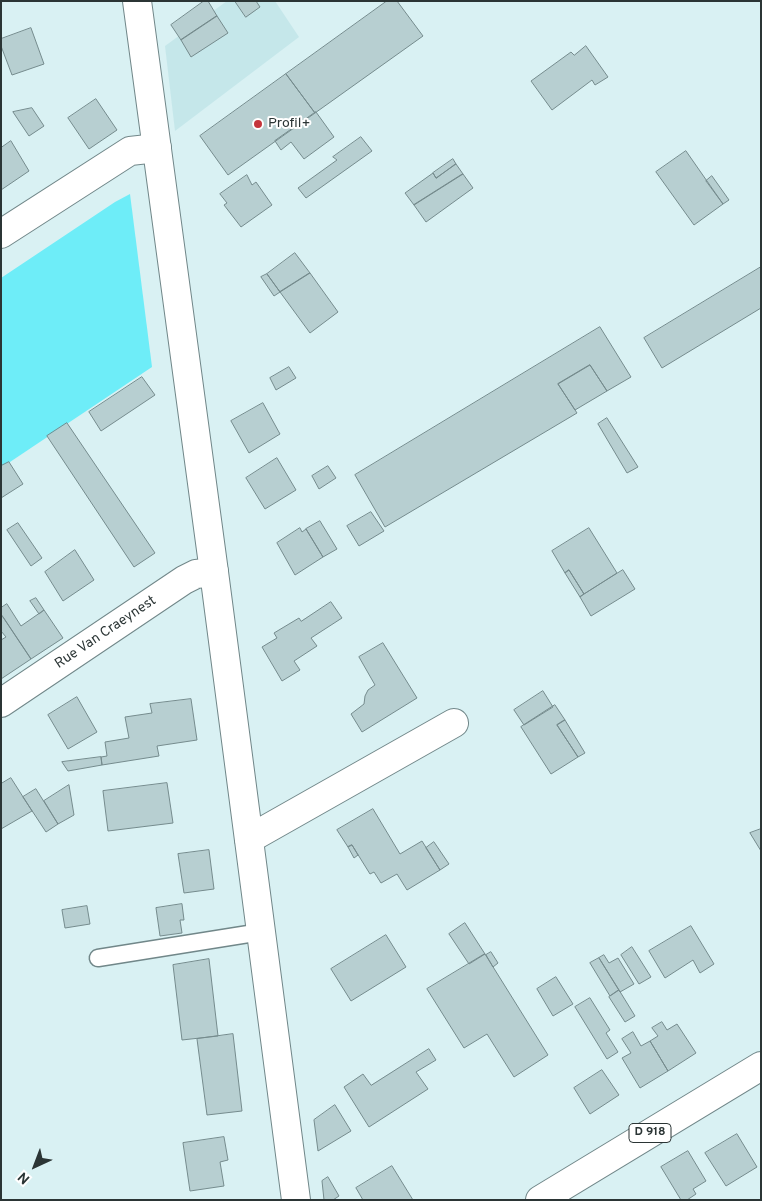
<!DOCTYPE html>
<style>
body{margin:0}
#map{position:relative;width:762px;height:1201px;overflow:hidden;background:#d9f1f3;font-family:Overpass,sans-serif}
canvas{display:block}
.frame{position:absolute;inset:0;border:2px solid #2b3535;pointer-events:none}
.north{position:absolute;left:10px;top:1141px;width:50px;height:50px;-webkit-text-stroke:4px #fff;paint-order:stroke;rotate:223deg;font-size:14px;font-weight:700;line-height:20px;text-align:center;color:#2b3535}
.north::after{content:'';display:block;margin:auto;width:18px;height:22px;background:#2b3535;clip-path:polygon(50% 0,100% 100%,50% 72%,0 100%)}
</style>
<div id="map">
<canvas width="762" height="1201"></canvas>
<div class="frame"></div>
<div class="north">N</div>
</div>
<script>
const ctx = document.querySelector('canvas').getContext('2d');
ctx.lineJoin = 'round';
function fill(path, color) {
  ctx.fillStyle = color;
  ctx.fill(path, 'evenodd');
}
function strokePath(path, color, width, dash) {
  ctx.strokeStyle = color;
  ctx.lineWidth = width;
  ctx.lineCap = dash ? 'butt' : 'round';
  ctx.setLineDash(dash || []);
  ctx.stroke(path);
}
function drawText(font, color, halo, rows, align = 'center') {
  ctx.font = font + ' Overpass,sans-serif';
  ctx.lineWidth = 4;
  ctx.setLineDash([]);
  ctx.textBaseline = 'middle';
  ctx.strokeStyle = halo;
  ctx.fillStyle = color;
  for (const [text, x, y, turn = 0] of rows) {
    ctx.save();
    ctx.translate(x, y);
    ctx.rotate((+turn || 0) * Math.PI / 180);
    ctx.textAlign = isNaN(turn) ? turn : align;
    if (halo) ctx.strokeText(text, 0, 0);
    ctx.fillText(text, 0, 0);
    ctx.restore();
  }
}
fill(new Path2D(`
 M227 1H275L299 37 175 131 165 46Z`), '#c5e7ea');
fill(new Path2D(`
 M130 194 152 367 1 468V278L115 202Z`), '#6eedf8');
const building = new Path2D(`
 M204 1H208L217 16 181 40 171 25Z
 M235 1H256L260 7 246 17Z
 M387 1H397L423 36 315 113 286 74Z
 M217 16 228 33 191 57 181 40Z
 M31 28 44 64 12 75 1 46V39Z
 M586 46 608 77 595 85 592 80 552 110 531 81 571 52 574 55Z
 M286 74 315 113 228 175 200 136Z
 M96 99 117 130 89 149 68 118Z
 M32 108 44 126 29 136 13 112Z
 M316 112 334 137 304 159 291 142 281 150 275 141Z
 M361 137 372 151 306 198 298 188 337 160 333 157Z
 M11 141 29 171 1 190V148Z
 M686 151 723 204 694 225 656 172Z
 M453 159 456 164 436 178 433 173Z
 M456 164 463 174 414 205 405 193 433 173 436 178Z
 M463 174 473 188 426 222 414 205Z
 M247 175 252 185 256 182 272 205 241 227 224 205 227 203 220 194Z
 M712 176 729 200 723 204 706 181Z
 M295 253 310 273 280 292 267 274Z
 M761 267V308L662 368 644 338Z
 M310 273 338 312 310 333 280 292Z
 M267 274 280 292 274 296 261 277Z
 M600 327 631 377 607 391 590 365 558 384 577 413 385 527 355 475Z
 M590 365 607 391 575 410 558 384Z
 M289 367 296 378 276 390 270 378Z
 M142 377 155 395 101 431 89 412Z
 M263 403 280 434 249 453 231 421Z
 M607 418 638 467 627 473 598 424Z
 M67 423 155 553 134 567 47 436Z
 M277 458 296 490 265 509 246 478Z
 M9 462 23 484 1 498V466Z
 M328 466 336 478 319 489 312 476Z
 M371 512 384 531 359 546 347 526Z
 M320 521 337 549 323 557 306 529Z
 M18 523 42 558 31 566 7 530Z
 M300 528 302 532 306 529 323 557 295 575 277 543Z
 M589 528 617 573 584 594 569 570 565 573 552 551Z
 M75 550 94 580 63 601 45 572Z
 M569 570 584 594 580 597 565 573Z
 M623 570 635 589 591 616 580 597Z
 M36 598 44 610 39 614 30 601Z
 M331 602 342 618 311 638 317 646 294 661 300 670 282 681 262 647 277 638 274 633 299 618 301 621Z
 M7 604 21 626 44 610 63 638 31 659 1 614V608Z
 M3 617 31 659 1 679V640L6 637 1 631V618Z
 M383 643 417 698 362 732 351 714 364 704 365 696 368 690 375 685 359 657Z
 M543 691 553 707 524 725 514 710Z
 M77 697 97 732 68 749 48 715Z
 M191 699 197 740 157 746 159 756 102 765 101 757 107 756 105 742 129 738 125 717 152 713 150 704Z
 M555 705 565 720 557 725 578 757 551 774 521 727Z
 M565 720 585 753 578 757 557 725Z
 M101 757 102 765 68 771 62 762Z
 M11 778 32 811 1 829V784Z
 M167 783 173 823 108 831 103 791Z
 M69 785 74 815 58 824 44 801Z
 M36 789 58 824 46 832 23 797Z
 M373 809 400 854 422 841 440 870 407 890 397 874 381 883 374 872 370 874 352 845 348 847 337 830Z
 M761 829V851L750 833Z
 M434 842 449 864 440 870 426 848Z
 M352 845 358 855 354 858 348 847Z
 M209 850 214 889 184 893 178 854Z
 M182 904 184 920H180L182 933 160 936 156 908Z
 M87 906 90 924 65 928 62 910Z
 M465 923 485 954 469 964 449 934Z
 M691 926 714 964 700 973 693 960 665 978 649 951Z
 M386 935 406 967 351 1001 331 969Z
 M632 947 651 977 639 984 621 955Z
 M491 952 498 963 493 967 486 955Z
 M485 954 548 1055 514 1077 487 1034 464 1048 427 989Z
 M604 955 609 963 618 958 634 984 620 992 599 958Z
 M599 958 619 990 610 996 590 963Z
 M209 959 218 1036 182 1040 173 965Z
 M556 977 573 1004 553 1016 537 989Z
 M619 990 635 1016 625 1022 609 997Z
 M590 998 610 1030 606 1033 618 1052 607 1059 575 1007Z
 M662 1022 667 1030 677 1024 696 1053 668 1071 650 1041 658 1036 652 1028Z
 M633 1032 641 1046 650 1041 668 1071 640 1088 622 1058 631 1053 622 1039Z
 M233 1034 242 1111 207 1115 197 1039Z
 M429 1049 436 1060 416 1072 428 1089 369 1127 344 1087 363 1074 371 1085Z
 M602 1070 619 1095 590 1114 574 1088Z
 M335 1105 351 1131 318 1151 314 1120Z
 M737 1134 757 1167 726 1186 705 1153Z
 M224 1137 228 1160 220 1162 224 1186 190 1191 183 1143Z
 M688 1151 706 1181 693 1189 696 1194 687 1200H681L661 1167Z
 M392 1166 413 1200H363L356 1188Z
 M328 1177 339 1196 333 1200H324L322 1181Z`);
fill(building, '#b7cfd1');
strokePath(building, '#758b8d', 1);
const service = new Path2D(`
 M98 958 261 932`);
const minor = new Path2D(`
 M1 234 130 151 157 148
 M1 703 184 580 196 574 214 572
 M249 839 454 723`);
const secondary = new Path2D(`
 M137 1 214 572 296 1200`);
const primary = new Path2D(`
 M540 1200 761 1066`);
strokePath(service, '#718789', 19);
strokePath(minor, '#718789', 30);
strokePath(secondary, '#718789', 30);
strokePath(primary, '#718789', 30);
strokePath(service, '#fff', 16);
strokePath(minor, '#fff', 28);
strokePath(secondary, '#fff', 28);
strokePath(primary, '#fff', 28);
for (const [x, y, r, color] of [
 [258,124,5,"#c5353c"]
]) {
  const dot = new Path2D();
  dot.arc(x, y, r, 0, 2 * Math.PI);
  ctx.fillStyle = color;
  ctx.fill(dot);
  strokePath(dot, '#fff', 2);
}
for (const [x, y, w] of [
 [650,1133,42]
]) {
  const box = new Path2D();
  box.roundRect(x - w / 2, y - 9.5, w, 19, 4);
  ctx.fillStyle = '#fff';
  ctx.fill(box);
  strokePath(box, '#2b3535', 1);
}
drawText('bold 12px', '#2b3535', null, [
 ["D 918",650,1133]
]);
drawText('14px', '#2b3535', '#fff', [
 ["Profil+",268,124]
], 'left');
drawText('14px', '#2b3535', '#fff', [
 ["Rue Van Craeynest",106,633,-34]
]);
</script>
